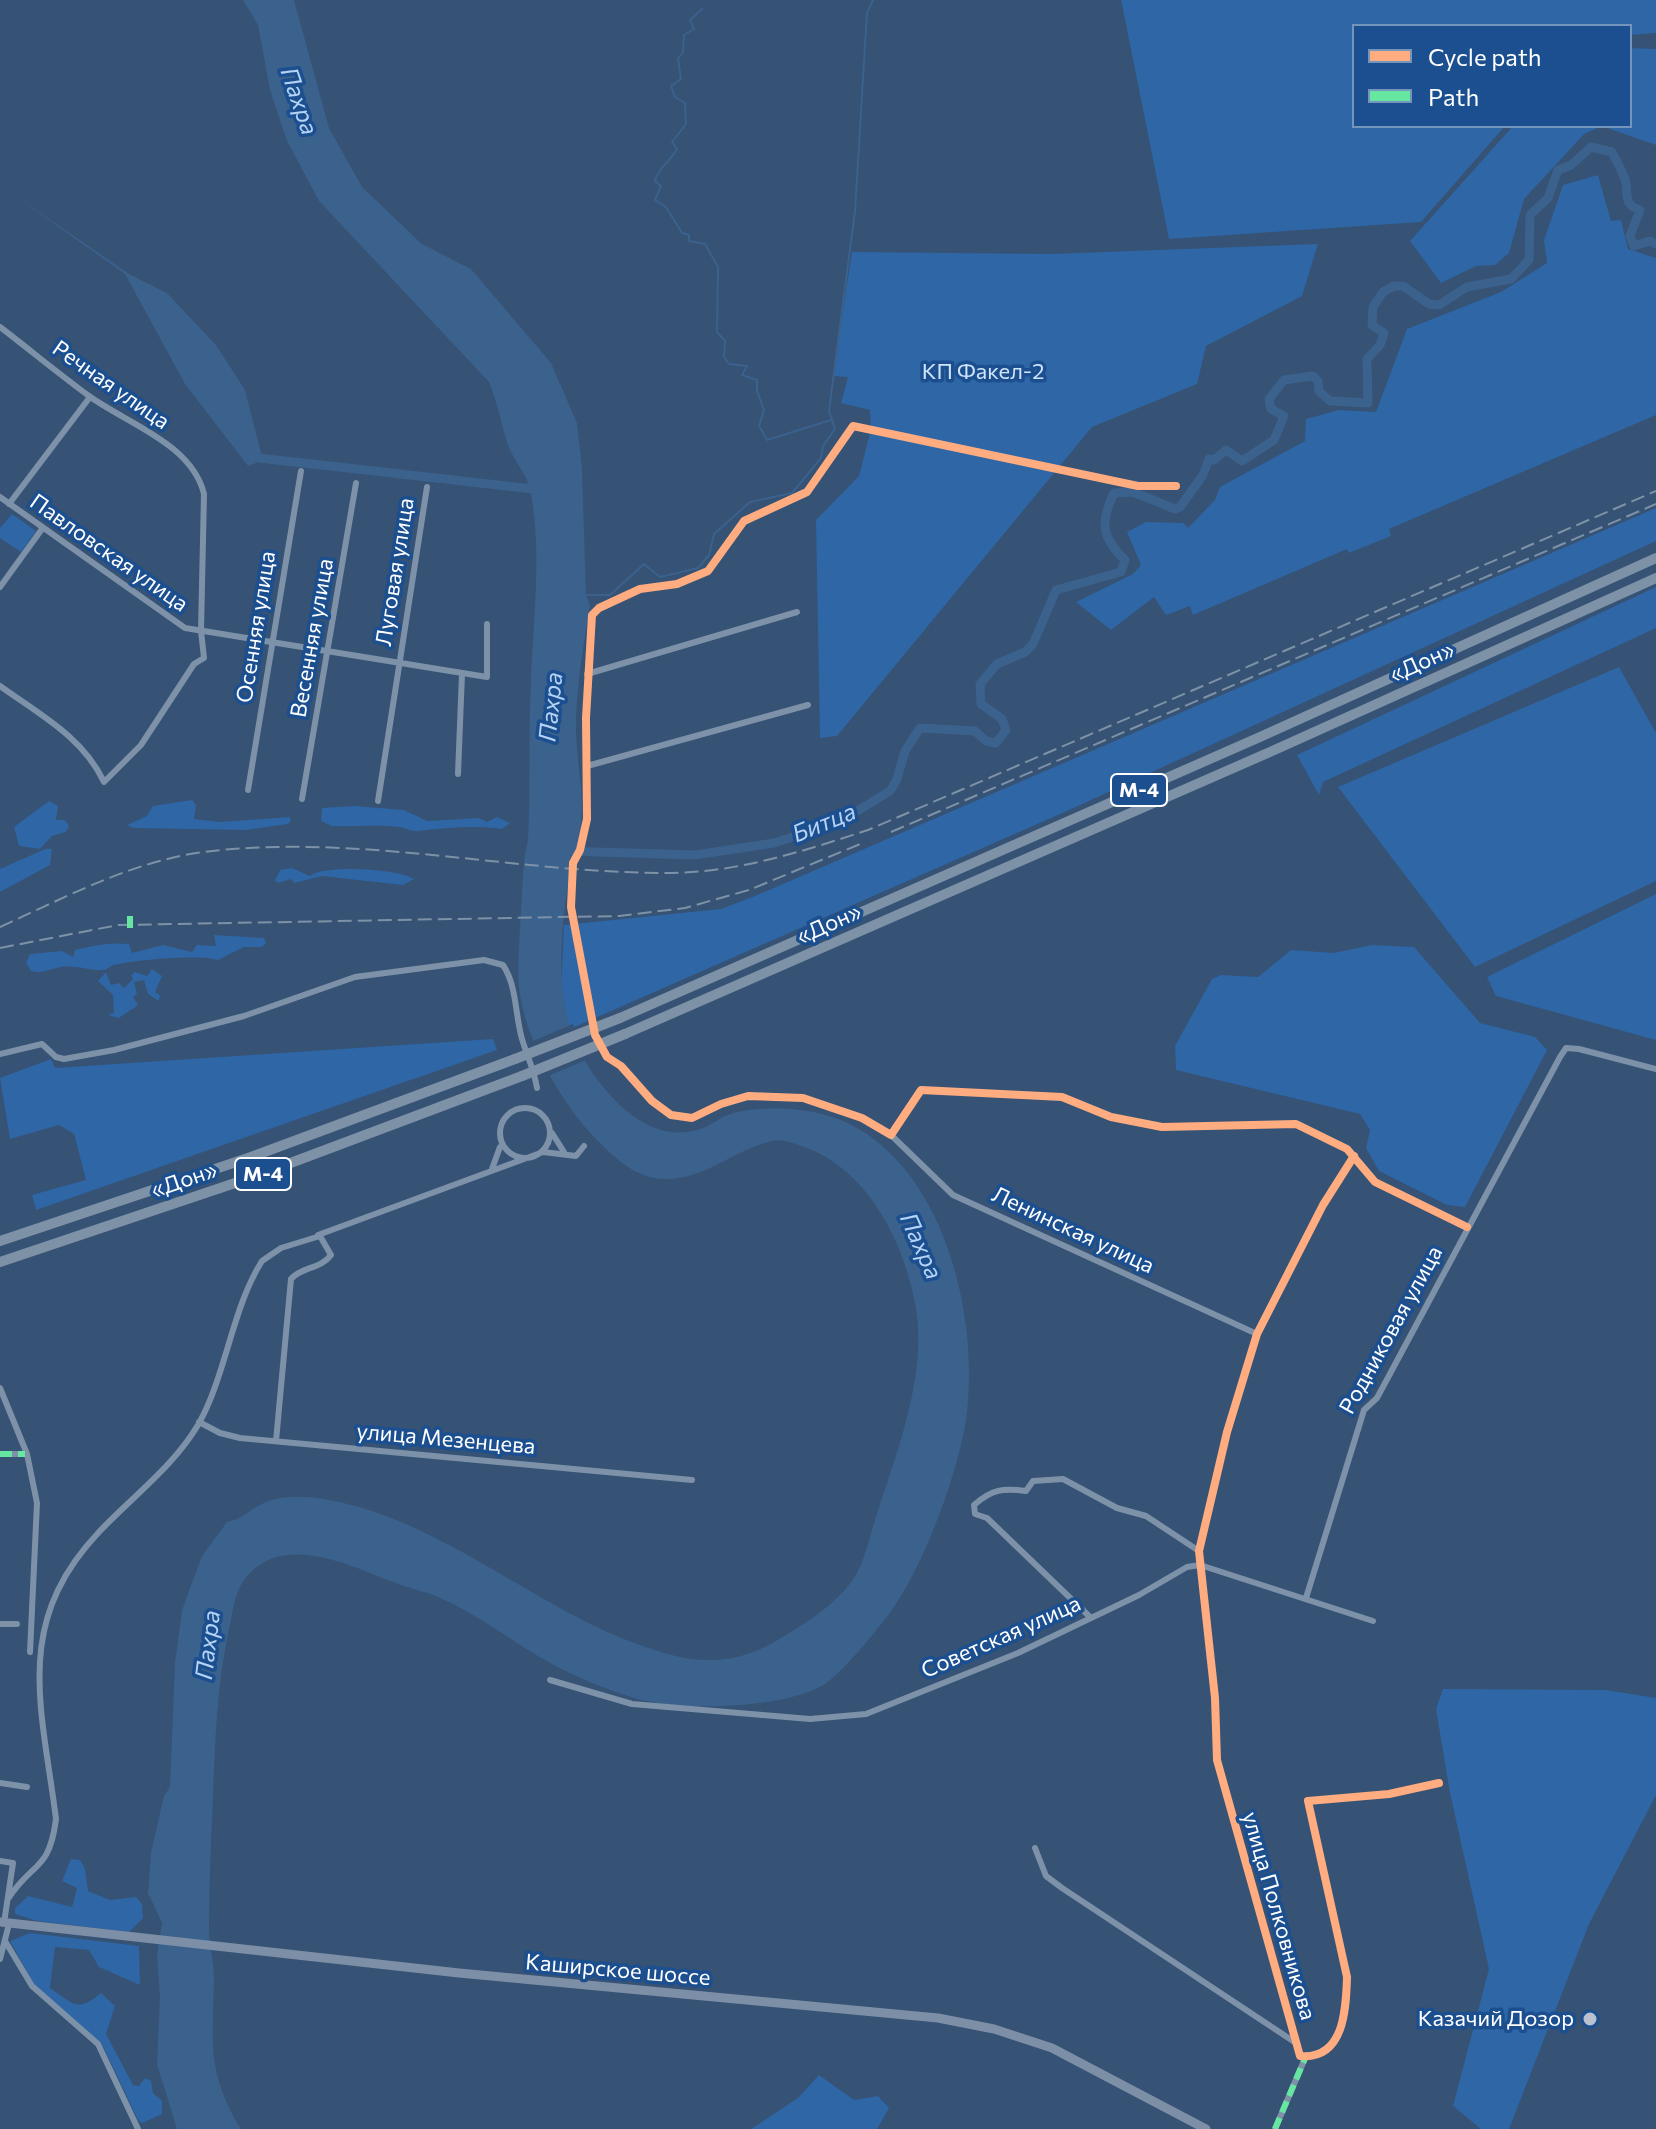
<!DOCTYPE html>
<meta charset="utf-8">
<style>
body{margin:0}
#map{position:relative;width:1656px;height:2129px;overflow:hidden;background:#365274;font-family:Commissioner,sans-serif}
canvas{display:block}
.legend{position:absolute;left:1352px;top:24px;width:280px;height:104px;box-sizing:border-box;background:#1b4f8f;border:2px solid #7695bc;margin:0;padding:10px 14px;list-style:none;font-size:24px;color:#fff}
.legend li{display:flex;align-items:center;gap:16px;height:40px}
.legend b{width:40px;border:2px solid #7695bc}
</style>
<div id="map">
<canvas width="1656" height="2129"></canvas>
<ul class="legend">
<li><b style="height:10px;background:#ffac80"></b>Cycle path</li>
<li><b style="height:10px;background:#66e7a1"></b>Path</li>
</ul>
</div>
<script>
const ctx = document.querySelector('canvas').getContext('2d');
ctx.lineJoin = 'round';
function fill(path, color) {
  ctx.fillStyle = color;
  ctx.fill(path, 'evenodd');
}
function strokePath(path, color, width, dash) {
  ctx.strokeStyle = color;
  ctx.lineWidth = width;
  ctx.lineCap = dash ? 'butt' : 'round';
  ctx.setLineDash(dash || []);
  ctx.stroke(path);
}
function drawText(font, color, halo, rows, align = 'center') {
  ctx.font = font + ' Commissioner,sans-serif';
  ctx.lineWidth = 7;
  ctx.setLineDash([]);
  ctx.textBaseline = 'middle';
  ctx.strokeStyle = halo;
  ctx.fillStyle = color;
  for (const [text, x, y, turn = 0] of rows) {
    ctx.save();
    ctx.translate(x, y);
    ctx.rotate((+turn || 0) * Math.PI / 180);
    ctx.textAlign = isNaN(turn) ? turn : align;
    if (halo) ctx.strokeText(text, 0, 0);
    ctx.fillText(text, 0, 0);
    ctx.restore();
  }
}
fill(new Path2D(`
 M1121 0H1656V33L1630 35V26H1354V126H1505L1421 222 1169 239Z
 M1630 48 1656 49V145L1602 126 1584 134 1524 199 1509 253 1495 265 1476 266 1441 283 1410 241 1513 126H1630Z
 M1598 175 1611 221 1621 220 1628 249 1656 258V415L1389 529 1391 536 1349 553 1347 549 1193 615 1190 606 1166 615 1154 597 1111 630 1076 602 1133 574 1141 565 1127 532 1146 522 1183 523 1188 528 1215 500 1220 487 1305 441 1306 419 1339 410 1376 412 1407 329 1501 292 1547 263 1544 240 1563 185Z
 M1318 244 1302 296 1206 346 1197 384 1092 427 837 736 820 738 816 520 859 476 871 429 870 410 841 403 848 377 833 376 852 252 1052 254Z
 M1656 508V541L1067 811 570 1029 561 996 564 925 721 909 755 896Z
 M12 514 36 531 21 552 0 538V528Z
 M1656 587V628L1323 782 1319 795 1297 755Z
 M1619 667 1656 733V881L1475 967 1338 787Z
 M192 800 196 805 194 819 220 822 290 817 291 820 288 824 245 830 134 828 127 825 147 816 153 806Z
 M49 801 58 806 56 820H65L69 826 66 832 52 836 40 849 19 846 14 827Z
 M355 806 404 810 427 821 479 818 487 822 497 817 510 823 502 829C476 825 445 828 418 831 412 832 406 828 400 827 378 824 354 827 332 826L321 821 322 808Z
 M45 849H52L50 865 0 892V869Z
 M292 868 310 876C323 864 401 869 414 879L403 885 322 876 294 883 291 879 278 883 275 880 280 870Z
 M1656 894V1040L1496 996 1487 977Z
 M214 935 264 938 266 943 262 947H244L218 960C195 954 135 960 114 965 110 966 108 969 104 970 90 971 76 965 61 967 49 969 43 974 31 971L26 963 30 954 62 951 73 957 75 950C92 946 108 942 129 944L132 953 163 945 192 952 197 945 216 946Z
 M1372 945 1414 947 1480 1023 1535 1037 1547 1050 1465 1207 1447 1205 1379 1171 1366 1148 1370 1130 1360 1114 1176 1070 1175 1046 1212 979 1221 975 1258 977 1291 950 1334 953Z
 M152 969 162 976 155 992 160 995 159 1001 148 994 144 980 134 982 137 994 133 997 138 1005 119 1018 108 1015 114 1013 113 995 98 981 106 972 111 985 119 983 124 988 133 979 131 975 135 972 147 976Z
 M493 1039 497 1050 36 1210 32 1195 86 1180 74 1134 59 1125 10 1139 0 1078 51 1059 55 1068Z
 M1443 1689 1606 1690 1656 1698V1795L1589 1924 1509 2129H1481L1453 2106 1489 1969 1450 1793 1436 1709Z
 M71 1859 80 1860 85 1869 88 1891 110 1900 136 1897 142 1904 143 1918 129 1932 37 1921 15 1914V1908L28 1896 72 1907 77 1888 62 1881Z
 M30 1933 139 1946 140 1985 99 1967 89 1950 55 1947 50 1988C74 2004 77 2013 101 1993L115 2006 106 2034 133 2085 139 2086 145 2078 151 2081 153 2093 162 2101V2114L142 2123 138 2120 102 2044 35 1986 10 1941Z
 M819 2075 854 2100 878 2096 889 2108 877 2129H751L798 2098Z`), '#2f66a5');
fill(new Path2D(`
 M243 0H294L329 128 362 187 422 244 471 269 551 363 577 423 582 468 586 595 590 605C584 643 577 683 576 721 575 756 585 790 581 825 579 843 572 859 569 876 560 938 552 1011 588 1066 612 1103 654 1147 703 1128 715 1123 724 1114 738 1112 771 1105 810 1108 841 1120 943 1163 979 1313 967 1413 960 1468 926 1561 894 1607 882 1625 842 1673 825 1684 785 1709 679 1712 634 1698 606 1689 575 1677 550 1663 512 1642 478 1614 438 1597 426 1592 413 1589 401 1585 356 1569 283 1528 244 1580 234 1594 233 1613 229 1629 217 1685 215 1740 213 1797 211 1841 209 1884 209 1928 209 1945 214 1962 214 1979 213 2042 206 2071 241 2129H177L157 2064 160 1996 157 1955 162 1923 148 1893 151 1852 164 1796 170 1787 175 1663 182 1610 202 1556 227 1522C241 1519 246 1513 258 1506 279 1493 311 1496 334 1501 437 1521 528 1600 624 1639 650 1649 680 1660 708 1660 738 1661 765 1649 789 1633 814 1618 845 1597 859 1569 866 1554 870 1536 875 1520 896 1453 927 1379 916 1308 905 1243 867 1167 801 1146 789 1142 780 1138 768 1142 728 1153 698 1185 654 1178 631 1174 612 1155 597 1140 561 1104 524 1038 519 987 517 960 520 935 521 909 523 885 522 863 528 840 531 787 528 734 531 682 533 619 542 556 531 494 528 474 515 464 508 445 501 424 498 403 489 382L319 201 287 141 270 90 258 25Z
 M0 185 129 274 167 293 216 345 245 390 261 453 256 463 248 466 185 384 125 274Z`), '#3b618d');
fill(new Path2D(`
 M573 1024 588 1059 548 1076 531 1042Z`), '#365274');
strokePath(new Path2D(`
 M702 9 690 20 694 29 684 35 683 52 678 59 681 79 671 86 675 97 685 103 686 124 672 142 677 149C670 162 658 168 655 181L661 186 655 200 666 207 682 233 689 235V241L705 244 718 267 717 332 725 341 724 357 729 364 747 366 742 375 757 380V391L764 410 759 426 767 440 831 420
 M584 595H610L644 564 660 577 698 568 709 555 714 534 750 502 792 493 821 458 823 446 835 429 829 411 855 211 867 13 873 0`), '#3b618d', 2);
strokePath(new Path2D(`
 M259 458 542 490
 M564 851 695 855 774 843 841 821 890 791 897 779 905 751 920 728 975 731 986 741 996 743 1006 730 1002 719 981 704 980 684 997 664 1025 652 1033 644 1056 590 1121 572 1125 560C1101 537 1100 522 1114 493L1133 492 1175 509 1180 507 1203 475 1209 459 1214 460 1226 450 1242 461 1274 440 1284 416 1271 409 1269 399 1284 380 1313 376 1318 381 1319 391 1330 401 1368 403 1367 359 1380 345 1384 333 1372 325 1373 307 1383 292 1394 286H1403L1429 304 1439 305 1467 287 1511 279 1529 260 1530 215 1548 198 1558 170 1571 165 1591 147 1612 152C1616 161 1624 173 1626 183 1628 197 1624 205 1640 210L1630 236 1634 246 1650 241 1656 244`), '#3b618d', 9);
strokePath(new Path2D(`
 M0 327C30 350 59 374 89 396 128 424 192 444 204 494L201 631 204 658 194 664 141 745 104 782C83 737 39 714 0 686
 M1176 486H1138L853 426 807 492 744 521 708 571 677 584 640 589 599 608 592 615 586 718 587 819 580 850 573 863 571 907 595 1035 607 1057 621 1066 652 1101 671 1115 692 1118 721 1104 748 1096 803 1098 862 1118 891 1135 921 1090 1062 1097 1111 1117 1162 1127 1296 1124 1347 1149 1375 1182 1467 1227
 M0 497 185 628 487 677V624
 M9 504 90 397
 M0 587 42 529
 M587 674 797 612
 M587 766 808 705
 M458 774 462 674
 M248 790 301 471
 M302 799 356 483
 M378 801 427 487
 M0 1054 42 1044 56 1057 64 1059 114 1050 244 1016 355 977 484 960 503 965C517 986 515 1015 522 1039 527 1056 534 1069 537 1088
 M500 1133a25 25 0 1 1 50 0a25 25 0 1 1-50 0Z
 M552 1133 564 1152
 M891 1135 953 1195 1257 1334
 M1354 1156 1323 1205 1257 1334 1227 1432 1199 1551 1215 1698 1217 1760 1300 2056C1344 2060 1346 2010 1347 1977L1308 1801 1389 1794 1439 1783
 M492 1169 500 1147
 M318 1235 543 1152 576 1156 584 1146
 M0 1388 27 1454 37 1503 30 1652
 M199 1422 220 1433 240 1438 692 1480
 M0 1454H25
 M1306 1598 1364 1410 1377 1398 1560 1057 1566 1048 1579 1049 1656 1069
 M1090 1617 987 1518 975 1514 974 1505C992 1489 1003 1488 1026 1491L1033 1481 1063 1479 1117 1508 1146 1516 1199 1551
 M0 1624H17
 M550 1680 632 1704 810 1719 866 1714 1018 1653 1139 1595 1187 1567 1200 1565 1373 1621
 M0 1783 27 1787
 M1035 1848 1046 1876 1062 1888 1296 2043
 M0 1861 13 1863 4 1923
 M8 1899C32 1861 49 1873 56 1819 42 1707 12 1624 99 1532 132 1497 173 1467 198 1425 226 1376 232 1308 262 1261L281 1248 320 1236 331 1255C321 1269 301 1267 291 1279L276 1441
 M5 1941 32 1986 98 2044 138 2129
 M0 1959 9 1924
 M1275 2129 1306 2056`), '#7d92a8', 6);
strokePath(new Path2D(`
 M0 1922 459 1973 938 2018 994 2029 1052 2048 1206 2129`), '#7d8ea7', 9);
strokePath(new Path2D(`
 M620 1018 1260 737 1656 558
 M625 1034 1270 752 1656 578
 M0 1241 251 1157 515 1059
 M0 1262 256 1176 522 1076`), '#7e92a7', 10);
strokePath(new Path2D(`
 M891 832 1656 504
 M0 927C66 897 131 862 203 852 356 833 509 872 662 873 733 874 801 852 868 830L1656 491
 M0 948 118 925 619 916 685 908 749 890 865 842`), '#7e92a7', 2, [14, 6]);
strokePath(new Path2D(`
 M515 1059 620 1018
 M522 1076 625 1034`), '#7e92a7', 10);
strokePath(new Path2D(`
 M130 916V933
 M0 1454H25
 M1275 2129 1306 2056`), '#66e7a1', 6, [12, 6]);
strokePath(new Path2D(`
 M1176 486H1138L853 426 807 492 744 521 708 571 677 584 640 589 599 608 592 615 586 718 587 819 580 850 573 863 571 907 595 1035 607 1057 621 1066 652 1101 671 1115 692 1118 721 1104 748 1096 803 1098 862 1118 891 1135 921 1090 1062 1097 1111 1117 1162 1127 1296 1124 1347 1149 1375 1182 1467 1227
 M1354 1156 1323 1205 1257 1334 1227 1432 1199 1551 1215 1698 1217 1760 1300 2056C1344 2060 1346 2010 1347 1977L1308 1801 1389 1794 1439 1783`), '#ffac80', 8);
for (const [x, y, r, color] of [
 [1590,2019,8,"#b9c2ce"]
]) {
  const dot = new Path2D();
  dot.arc(x, y, r, 0, 2 * Math.PI);
  ctx.fillStyle = color;
  ctx.fill(dot);
  strokePath(dot, '#1b4f8f', 3);
}
for (const [x, y, w] of [
 [1139,790,56],
 [263,1174,56]
]) {
  const box = new Path2D();
  box.roundRect(x - w / 2, y - 16, w, 32, 6);
  ctx.fillStyle = '#1b4f8f';
  ctx.fill(box);
  strokePath(box, '#fff', 2);
}
drawText('bold 20px', '#fff', null, [
 ["М-4",1139,790],
 ["М-4",263,1174]
]);
drawText('22px', '#cfe3fa', '#1b4f8f', [
 ["КП Факел-2",983,372]
]);
drawText('22px', '#fff', '#1b4f8f', [
 ["Речная улица",111,385,35],
 ["Павловская улица",109,553,35],
 ["Луговая улица",395,572,-81],
 ["Осенняя улица",256,627,-81],
 ["Весенняя улица",312,638,-80],
 ["«Дон»",1422,662,-24],
 ["«Дон»",829,924,-24],
 ["«Дон»",184,1180,-19],
 ["Ленинская улица",1073,1230,25],
 ["Родниковая улица",1391,1330,-61],
 ["улица Мезенцева",446,1439,5],
 ["Советская улица",1001,1637,-24],
 ["улица Полковникова",1279,1916,74],
 ["Каширское шоссе",618,1970,5]
]);
drawText('22px', '#fff', '#1b4f8f', [
 ["Казачий Дозор",1574,2019]
], 'right');
drawText('italic 24px', '#b5d3f5', '#1b4f8f', [
 ["Пахра",299,101,71],
 ["Пахра",551,707,-84],
 ["Битца",824,823,-22],
 ["Пахра",921,1246,66],
 ["Пахра",208,1645,-83]
]);
</script>
